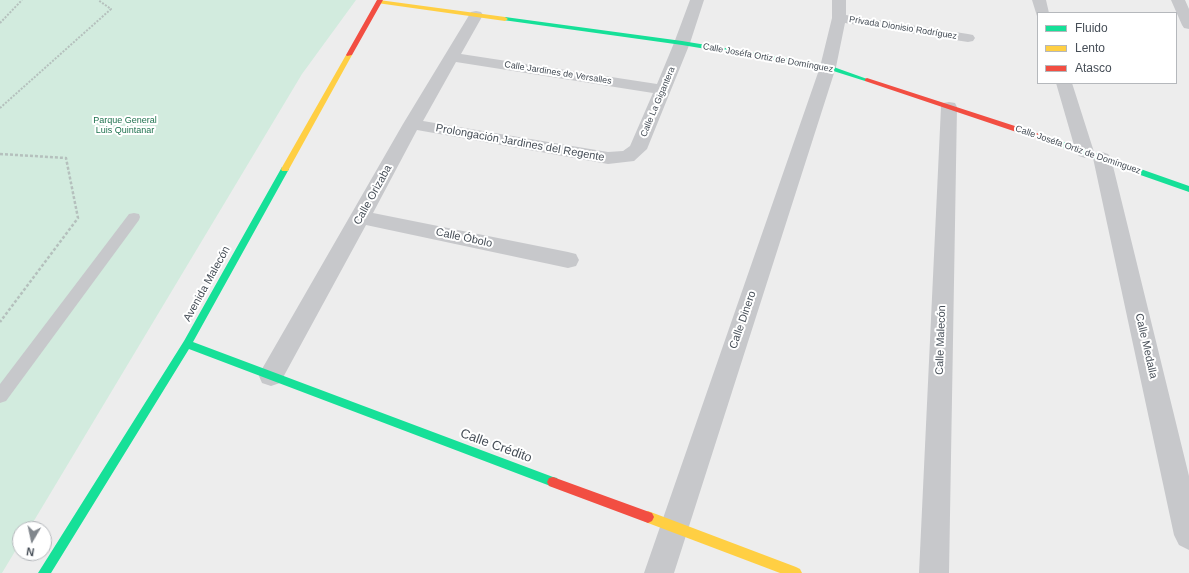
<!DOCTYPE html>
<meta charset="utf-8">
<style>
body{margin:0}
#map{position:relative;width:1189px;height:573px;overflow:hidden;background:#ededed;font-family:Arial,sans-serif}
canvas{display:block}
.legend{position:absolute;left:1037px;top:12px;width:140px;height:72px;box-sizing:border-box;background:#fff;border:1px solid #b5b8bc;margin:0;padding:5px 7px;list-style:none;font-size:12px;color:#464e57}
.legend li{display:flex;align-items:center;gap:8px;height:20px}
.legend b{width:20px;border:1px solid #b5b8bc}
.north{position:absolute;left:12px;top:521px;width:40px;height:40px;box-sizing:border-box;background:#fff;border:1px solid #b5b8bc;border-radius:50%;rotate:189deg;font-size:11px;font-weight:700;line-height:16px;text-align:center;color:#464e57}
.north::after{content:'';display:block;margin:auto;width:14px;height:18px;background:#80868c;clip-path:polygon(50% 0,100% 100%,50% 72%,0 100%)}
</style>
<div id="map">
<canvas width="1189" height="573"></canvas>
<ul class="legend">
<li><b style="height:5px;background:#16e098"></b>Fluido</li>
<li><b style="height:5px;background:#ffcf43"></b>Lento</li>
<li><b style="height:5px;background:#f24e42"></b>Atasco</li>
</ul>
<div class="north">N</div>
</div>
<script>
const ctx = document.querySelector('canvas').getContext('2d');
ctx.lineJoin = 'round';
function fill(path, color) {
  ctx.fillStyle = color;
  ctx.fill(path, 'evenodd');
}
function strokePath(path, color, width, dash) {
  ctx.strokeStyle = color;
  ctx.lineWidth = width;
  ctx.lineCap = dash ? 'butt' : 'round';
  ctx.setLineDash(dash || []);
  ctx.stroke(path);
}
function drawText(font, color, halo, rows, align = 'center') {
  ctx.font = font + ' Arial,sans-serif';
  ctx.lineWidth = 4;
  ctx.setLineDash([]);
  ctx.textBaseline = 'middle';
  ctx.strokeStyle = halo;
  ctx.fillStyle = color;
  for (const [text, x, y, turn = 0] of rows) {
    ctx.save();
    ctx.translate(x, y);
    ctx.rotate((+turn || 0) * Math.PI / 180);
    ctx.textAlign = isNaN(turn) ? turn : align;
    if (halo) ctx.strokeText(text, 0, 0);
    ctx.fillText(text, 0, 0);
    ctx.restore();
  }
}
fill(new Path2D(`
 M0 0H356L302 74 29 529H20V543L2 573H0Z`), '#d2ebde');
strokePath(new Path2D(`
 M0 23 22 0
 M0 108 111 9 98 0`), '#b5c0bd', 2, [2, 1.5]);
strokePath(new Path2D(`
 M0 154 66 158 78 218 0 322`), '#b5c0bd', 2.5, [3, 2]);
fill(new Path2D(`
 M134 213 139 214 140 217 139 220 6 401 0 403V384L129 214Z`), '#c7c8cb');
fill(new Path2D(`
 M690 0H704L690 43 647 149 634 161 608 164 417 130 373 213 568 252 576 254 579 260 576 266 568 268 366 225 280 383 271 386 262 383 259 376 262 369 403 124 471 12 476 11 481 12 483 15 461 54 657 84 674 43ZM456 62 653 93 630 146 623 151 608 152 423 121Z
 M832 0H846V15L968 34 973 35 975 38 973 41 968 42 845 23 836 67 674 573H644L820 67 832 18Z
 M1032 0H1046L1049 13H1038L1037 16Z
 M1171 0H1185L1189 9V29L1184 28 1182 25Z
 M1056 83H1072L1094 152 1091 156 1085 158 1079 156 1076 152Z
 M949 102 955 103 957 107 949 573H919L941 107 943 103Z
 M1102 152 1108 154 1111 158 1189 476V550L1179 545 1174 535 1093 158 1096 154Z`), '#c7c8cb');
fill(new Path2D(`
 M505 17 682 41 828 65 870 80 865 81 827 69 682 45 503 20V18Z
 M1052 140H1058L1189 186V192L1052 144Z
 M282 167H288L289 169 193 342 553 477 557 478 559 482 557 486 553 487 189 349 51 573H38L184 341Z`), '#16e098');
fill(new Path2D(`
 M379 0 505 17 508 19 505 21 377 3 376 2Z
 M349 53 352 55 289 169 288 171H282L281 169 346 55Z
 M648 511 796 567 800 569 802 573H780L648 523 644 521 642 517 644 513Z`), '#ffcf43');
fill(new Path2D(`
 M377 0H383L352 55 347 56 346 55Z
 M867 78 1058 140 1059 142 1055 144H1052L865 81V79Z
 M553 477 652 513 654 517 652 521 648 523 549 486 547 482 549 478Z`), '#f24e42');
drawText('9px', '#464e57', '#fff', [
 ["Privada Dionisio Rodríguez",903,28,9],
 ["Calle Joséfa Ortiz de Domínguez",768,58,10],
 ["Calle Jardines de Versalles",558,73,9],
 ["Calle La Gigantera",658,102,-67],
 ["Calle Joséfa Ortiz de Domínguez",1078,150,19]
]);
drawText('9px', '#1e724e', '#fff', [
 ["Parque General",125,121],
 ["Luis Quintanar",125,131]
]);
drawText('11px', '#464e57', '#fff', [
 ["Prolongación Jardines del Regente",520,143,10],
 ["Calle Orizaba",373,195,-61],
 ["Calle Óbolo",464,238,12],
 ["Avenida Malecón",207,284,-61],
 ["Calle Dinero",743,320,-71],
 ["Calle Malecón",941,340,-88],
 ["Calle Medalla",1146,346,77]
]);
drawText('13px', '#464e57', '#fff', [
 ["Calle Crédito",496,446,20]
]);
</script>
